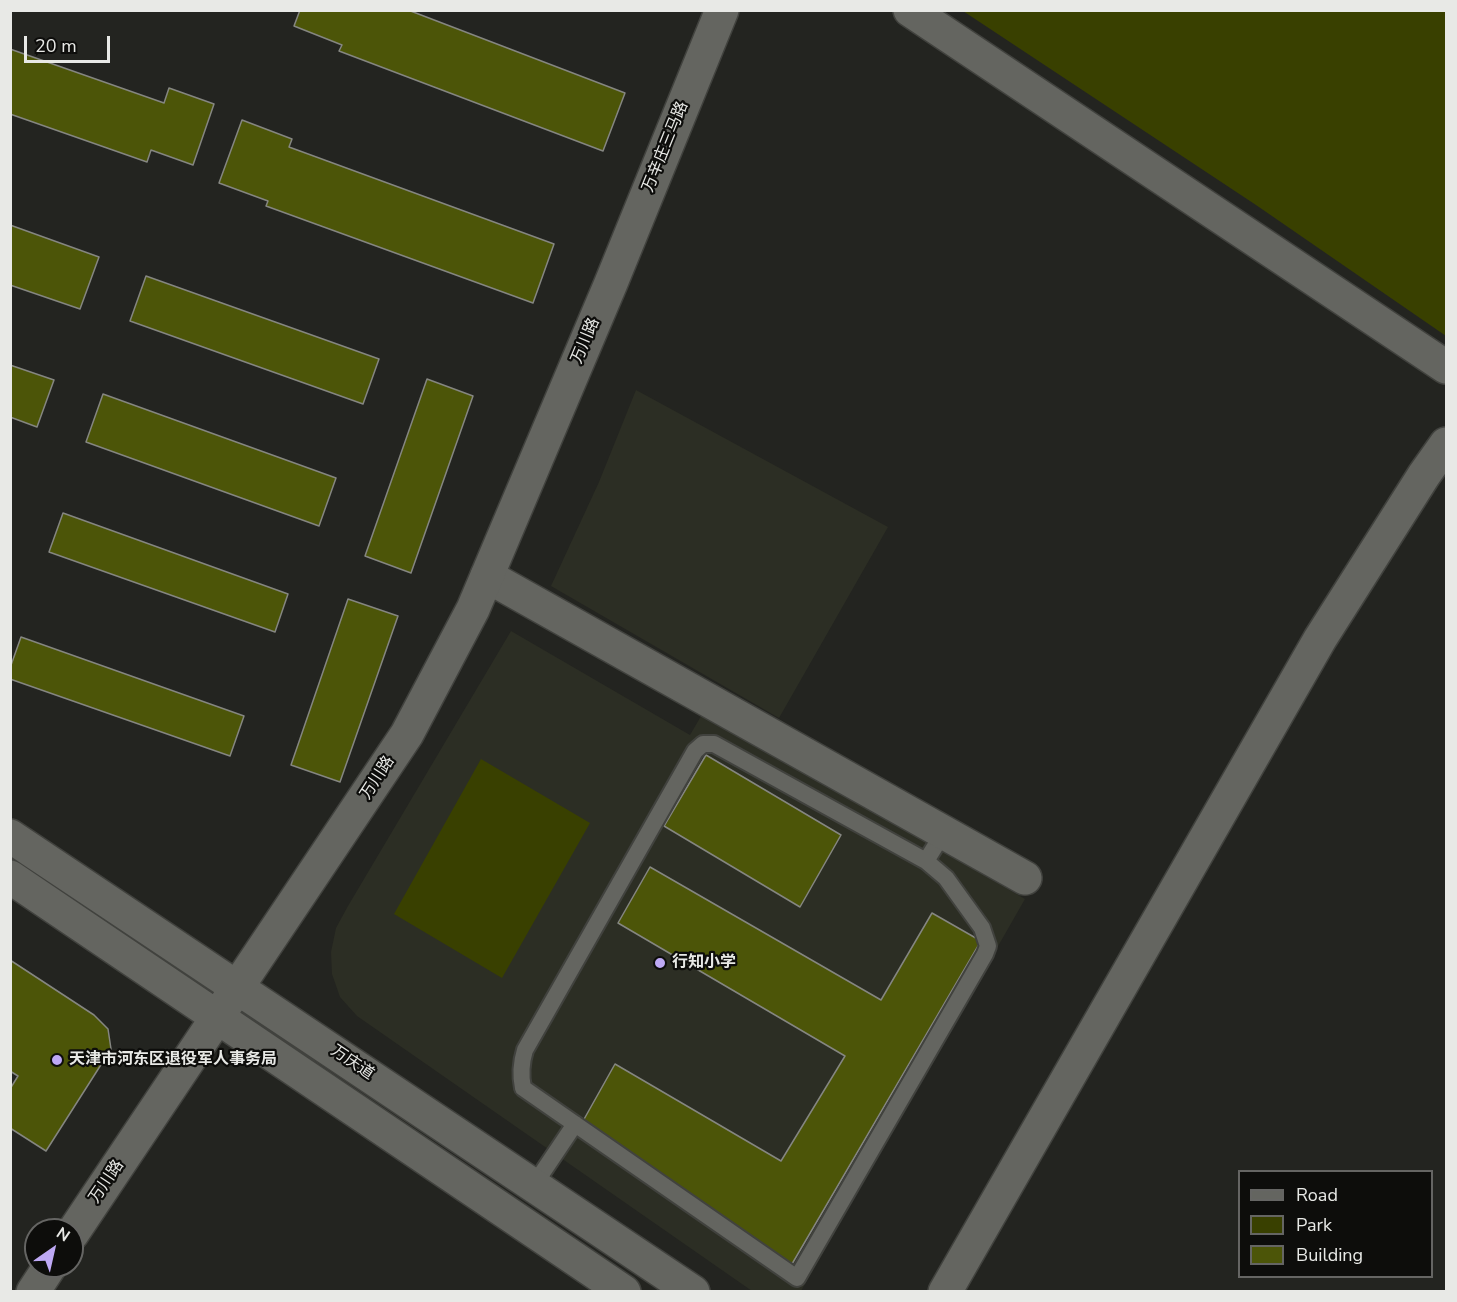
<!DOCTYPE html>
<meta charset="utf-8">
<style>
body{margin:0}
#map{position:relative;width:1457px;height:1302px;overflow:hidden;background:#232420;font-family:"Nunito Sans",sans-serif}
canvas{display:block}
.frame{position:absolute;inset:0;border:12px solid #e8e9e6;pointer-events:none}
.legend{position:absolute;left:1238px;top:1170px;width:195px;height:108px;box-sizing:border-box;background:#0d0d0b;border:2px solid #656563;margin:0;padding:8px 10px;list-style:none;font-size:18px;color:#e8e9e6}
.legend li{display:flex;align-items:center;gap:12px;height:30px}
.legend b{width:30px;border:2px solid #656563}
.north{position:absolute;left:24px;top:1218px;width:60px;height:60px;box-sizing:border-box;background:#0d0d0b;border:2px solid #656563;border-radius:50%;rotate:34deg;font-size:16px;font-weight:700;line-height:24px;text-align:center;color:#e8e9e6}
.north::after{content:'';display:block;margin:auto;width:21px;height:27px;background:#bea9f5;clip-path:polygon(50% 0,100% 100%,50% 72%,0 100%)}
.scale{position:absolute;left:24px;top:36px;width:86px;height:27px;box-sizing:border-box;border:3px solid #e8e9e6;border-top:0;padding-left:8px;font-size:18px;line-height:21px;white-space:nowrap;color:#e8e9e6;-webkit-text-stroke:4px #0d0d0b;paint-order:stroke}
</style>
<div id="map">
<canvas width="1457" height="1302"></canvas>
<div class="frame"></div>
<ul class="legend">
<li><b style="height:8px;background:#646560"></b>Road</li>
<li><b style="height:16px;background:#394000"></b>Park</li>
<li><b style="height:16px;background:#4c5508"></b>Building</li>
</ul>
<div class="north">N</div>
<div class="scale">20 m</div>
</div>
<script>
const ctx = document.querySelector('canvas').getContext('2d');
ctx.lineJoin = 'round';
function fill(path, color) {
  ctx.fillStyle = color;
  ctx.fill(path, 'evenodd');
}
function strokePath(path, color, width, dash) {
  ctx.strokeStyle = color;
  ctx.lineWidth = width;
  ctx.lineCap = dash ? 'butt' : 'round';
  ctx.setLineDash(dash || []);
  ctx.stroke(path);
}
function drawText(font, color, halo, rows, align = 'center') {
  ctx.font = font + ' "Nunito Sans","Noto Sans SC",sans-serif';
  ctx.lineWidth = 4.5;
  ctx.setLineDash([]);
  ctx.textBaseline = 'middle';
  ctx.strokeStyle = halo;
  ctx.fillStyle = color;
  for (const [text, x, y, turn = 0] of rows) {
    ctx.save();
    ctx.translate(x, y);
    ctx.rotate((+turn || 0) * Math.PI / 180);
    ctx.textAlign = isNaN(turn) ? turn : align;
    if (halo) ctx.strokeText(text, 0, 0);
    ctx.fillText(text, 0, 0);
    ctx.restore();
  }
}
fill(new Path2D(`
 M636 390 888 527 779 718 551 586 599 482Z
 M511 631 690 735 704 711 1025 899 801 1291H752L357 1016 340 997 332 974 331 952 336 928 348 906Z`), '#2c2e24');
fill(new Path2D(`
 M963 11H1446V336L1256 205Z
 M481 759 590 823 502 978 394 914Z`), '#394000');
const building = new Path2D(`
 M300 10H408L625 93 603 151 339 51 342 45 294 26Z
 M10 49 164 103 169 88 214 104 193 165 151 150 147 162 10 114Z
 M242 120 292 139 289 147 554 244 533 303 266 206 268 201 219 183Z
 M10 225 99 257 80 309 10 285Z
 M146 276 379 359 363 404 130 321Z
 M10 365 54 380 37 427 10 417Z
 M427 379 473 396 411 573 365 556Z
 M103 394 336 478 319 526 86 442Z
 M63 513 288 594 275 632 49 552Z
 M348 599 398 616 340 782 291 765Z
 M21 637 244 716 230 756 10 679V668Z
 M706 755 841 835 800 907 664 826Z
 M650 867 881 1000 932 913 981 941 792 1264 583 1121 615 1064 781 1161 845 1056 618 923Z
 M10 960 94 1015 108 1029 111 1049 46 1151 10 1128V1089L18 1076 10 1071Z`);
fill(building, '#4c5508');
strokePath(building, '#858681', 1.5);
const service = new Path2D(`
 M926 861 714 744H703L695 751 525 1050C521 1063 520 1074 523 1088L797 1278 985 954 988 946 982 928 946 878 926 861 944 832
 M534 1185 575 1124`);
const minor = new Path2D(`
 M487 576 1025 878`);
const tertiary = new Path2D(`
 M910 10 1446 367
 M10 836 693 1292
 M10 877 624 1292
 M72 1234 407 734 473 609 611 283 722 10
 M33 1292 50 1266
 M945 1292 1320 639 1424 475 1446 444`);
strokePath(service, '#41423e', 20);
strokePath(minor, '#41423e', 36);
strokePath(tertiary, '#41423e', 36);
strokePath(service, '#646560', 16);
strokePath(minor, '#646560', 33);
strokePath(tertiary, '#646560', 33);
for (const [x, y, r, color] of [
 [660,963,6,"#bea9f5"],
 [57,1060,6,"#bea9f5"]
]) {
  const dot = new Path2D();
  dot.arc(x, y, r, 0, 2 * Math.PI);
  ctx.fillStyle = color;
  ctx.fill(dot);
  strokePath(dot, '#0d0d0b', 2);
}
drawText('16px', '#e8e9e6', '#0d0d0b', [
 ["万辛庄三马路",666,147,-68],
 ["万川路",586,341,-67],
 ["万川路",378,778,-57],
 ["万庆道",352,1063,34],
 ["万川路",107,1182,-56]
]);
drawText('bold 16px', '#e8e9e6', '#0d0d0b', [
 ["行知小学",672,963],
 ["天津市河东区退役军人事务局",69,1060]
], 'left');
</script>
